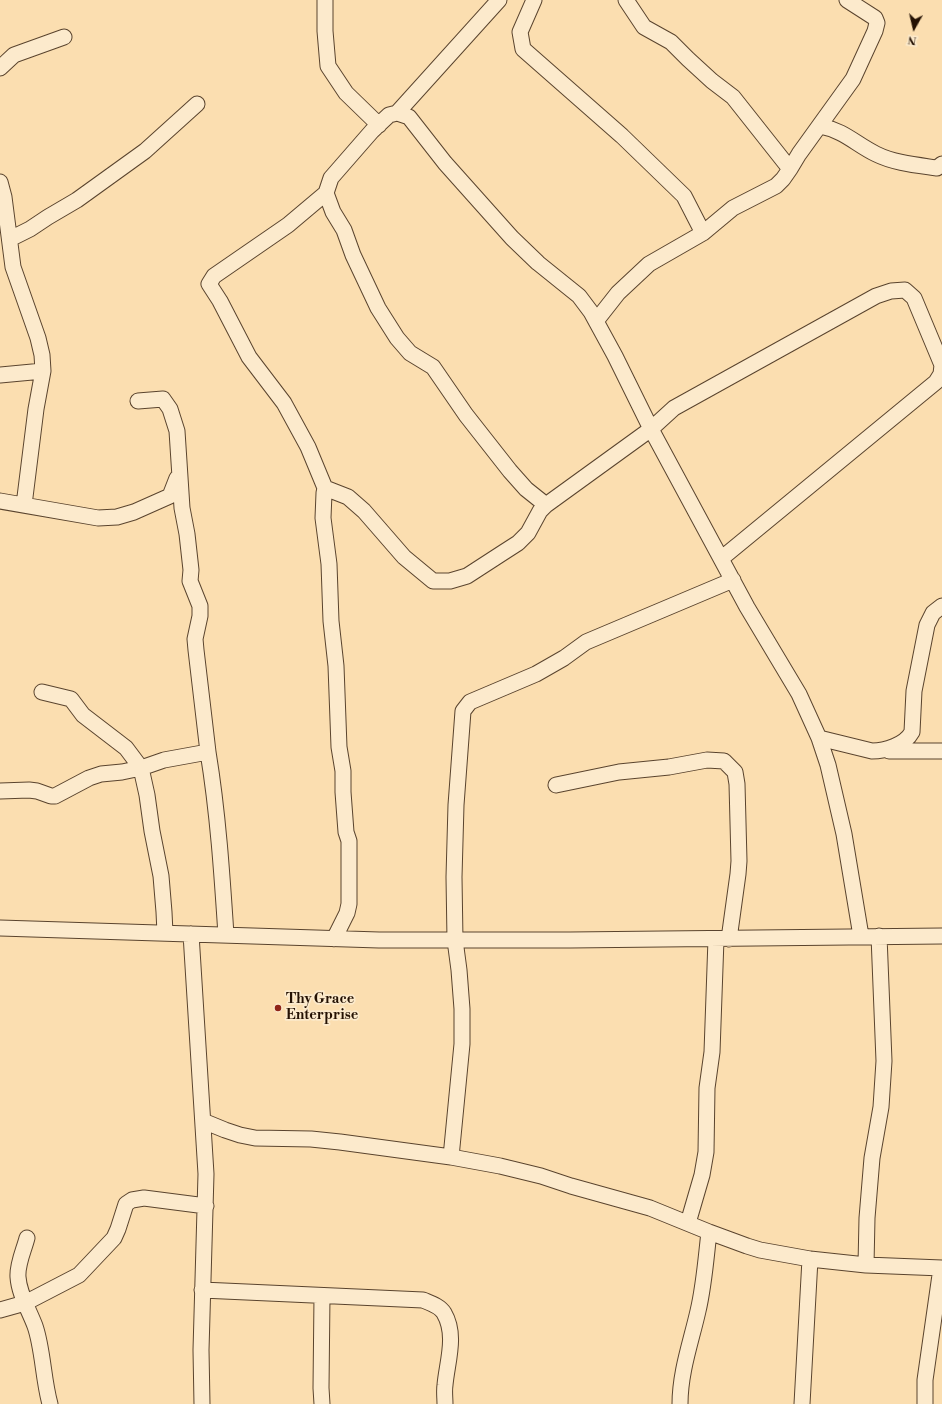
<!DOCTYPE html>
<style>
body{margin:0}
#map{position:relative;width:942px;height:1404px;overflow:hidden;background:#fbdeb0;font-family:"Libre Bodoni",serif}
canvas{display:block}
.north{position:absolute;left:894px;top:8px;width:40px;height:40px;-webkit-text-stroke:3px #fceacc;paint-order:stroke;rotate:188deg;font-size:11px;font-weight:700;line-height:16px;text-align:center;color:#241103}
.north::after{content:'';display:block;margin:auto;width:14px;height:18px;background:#241103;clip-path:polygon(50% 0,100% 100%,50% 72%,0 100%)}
</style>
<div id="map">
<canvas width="942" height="1404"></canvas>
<div class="north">N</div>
</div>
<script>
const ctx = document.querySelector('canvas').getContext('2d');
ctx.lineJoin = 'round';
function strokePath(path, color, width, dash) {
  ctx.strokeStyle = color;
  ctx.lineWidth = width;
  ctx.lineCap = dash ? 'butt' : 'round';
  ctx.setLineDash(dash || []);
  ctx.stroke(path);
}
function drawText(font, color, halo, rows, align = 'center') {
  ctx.font = font + ' "Libre Bodoni",serif';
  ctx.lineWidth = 3.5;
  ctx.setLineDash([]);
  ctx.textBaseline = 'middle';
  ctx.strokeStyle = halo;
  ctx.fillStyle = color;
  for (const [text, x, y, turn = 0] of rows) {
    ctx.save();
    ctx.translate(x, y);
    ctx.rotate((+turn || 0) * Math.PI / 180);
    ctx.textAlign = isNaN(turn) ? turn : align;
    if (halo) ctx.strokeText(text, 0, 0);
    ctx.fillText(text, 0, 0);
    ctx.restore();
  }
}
const minor = new Path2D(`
 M325 0V31L328 66 346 93 379 125
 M534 0 520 32 523 49 622 136 684 196 703 233
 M626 0 644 27 671 42 688 59 712 81 733 97 790 169
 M0 68 14 55 64 37
 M397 113 499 0
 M820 126C845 131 854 143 876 154 894 163 916 165 937 168L942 164
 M0 182 4 197 13 267 38 338 42 355 43 371 36 409 24 505
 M10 239 30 229 48 217 77 200 145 151 197 104
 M596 321 618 293 649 264 703 233 733 208 776 186 783 179 790 169 799 154 853 79 875 31 877 23 875 18 847 0
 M0 375 43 371
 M325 488 308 447 284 403 249 357 220 301 209 284 214 276 288 225 326 193
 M0 501 98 518 117 517 134 512 170 496 177 478
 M546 505 526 489 510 471 466 415 433 367 410 353 397 338 378 308 353 255 344 230 333 212 326 193 331 178 372 131 389 115 397 113 409 117 445 163 512 238 538 263 579 296 591 312 615 356 651 429 747 607 799 694 819 738 828 765 844 834 861 936
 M722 558 936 382 941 374 942 365
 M42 692 71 699 83 715 126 748 141 768 147 795 152 831 161 876 164 912 165 933
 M819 738 872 751C885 751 905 745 912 732L914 691 927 625 933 613 942 606
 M889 751H942
 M208 752C218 813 222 874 226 935
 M556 785 619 772 669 767 707 760 724 761 735 772 737 784 739 861 738 874 729 939
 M0 791 29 790 37 791 51 796H55L89 778 101 774 122 772 141 768 164 760 208 752 196 650 195 639 200 616V606L190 581 191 570 187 534 182 508 177 431 170 409 163 399 138 401
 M0 928 379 940H570L942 936
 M191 934 206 1174 201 1350 202 1404
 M334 939 347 913 349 904V841L346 832 343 792V771L339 747 336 666 331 621 329 564 323 518 324 493 325 488 348 497 364 511 404 557 433 581H450L467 576 504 552 518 543 528 533 540 511 546 505 651 429 674 408 876 296 891 291 905 290 914 298 942 365
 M203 1121 225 1130 240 1135 255 1138 311 1139 340 1142 451 1157 500 1166 541 1176 571 1186 650 1208 709 1232 747 1246 760 1250 810 1259 866 1265 942 1268
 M451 1157 462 1044V1009L459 970 455 940 454 877 456 805 463 711 470 702 536 674 564 658 586 642 733 580
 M688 1223 702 1175 706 1152 707 1088 712 1052 716 939
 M27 1238C24 1250 17 1264 18 1277 19 1294 29 1310 35 1326 43 1349 43 1379 50 1404
 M866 1265 867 1218 872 1158 881 1107 884 1061 879 936
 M202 1290 423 1300C430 1303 440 1306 444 1313 457 1335 447 1362 445 1385 444 1391 445 1398 445 1404
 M0 1310 25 1303 79 1275 114 1238 118 1229 126 1204 132 1200 144 1198 206 1206
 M322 1404 321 1388 322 1296
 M680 1404C680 1372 691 1342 698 1311 704 1286 706 1258 709 1232
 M802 1404 810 1259
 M925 1404V1380L941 1268`);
strokePath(minor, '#5a442e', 17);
strokePath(minor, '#fceacc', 15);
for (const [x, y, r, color] of [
 [278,1008,4,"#8f2418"]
]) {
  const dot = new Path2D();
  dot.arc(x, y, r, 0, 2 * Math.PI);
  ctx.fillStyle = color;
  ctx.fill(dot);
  strokePath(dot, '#fceacc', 1.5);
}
drawText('bold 14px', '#241103', '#fceacc', [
 ["Thy Grace",286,1000],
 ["Enterprise",286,1016]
], 'left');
</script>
